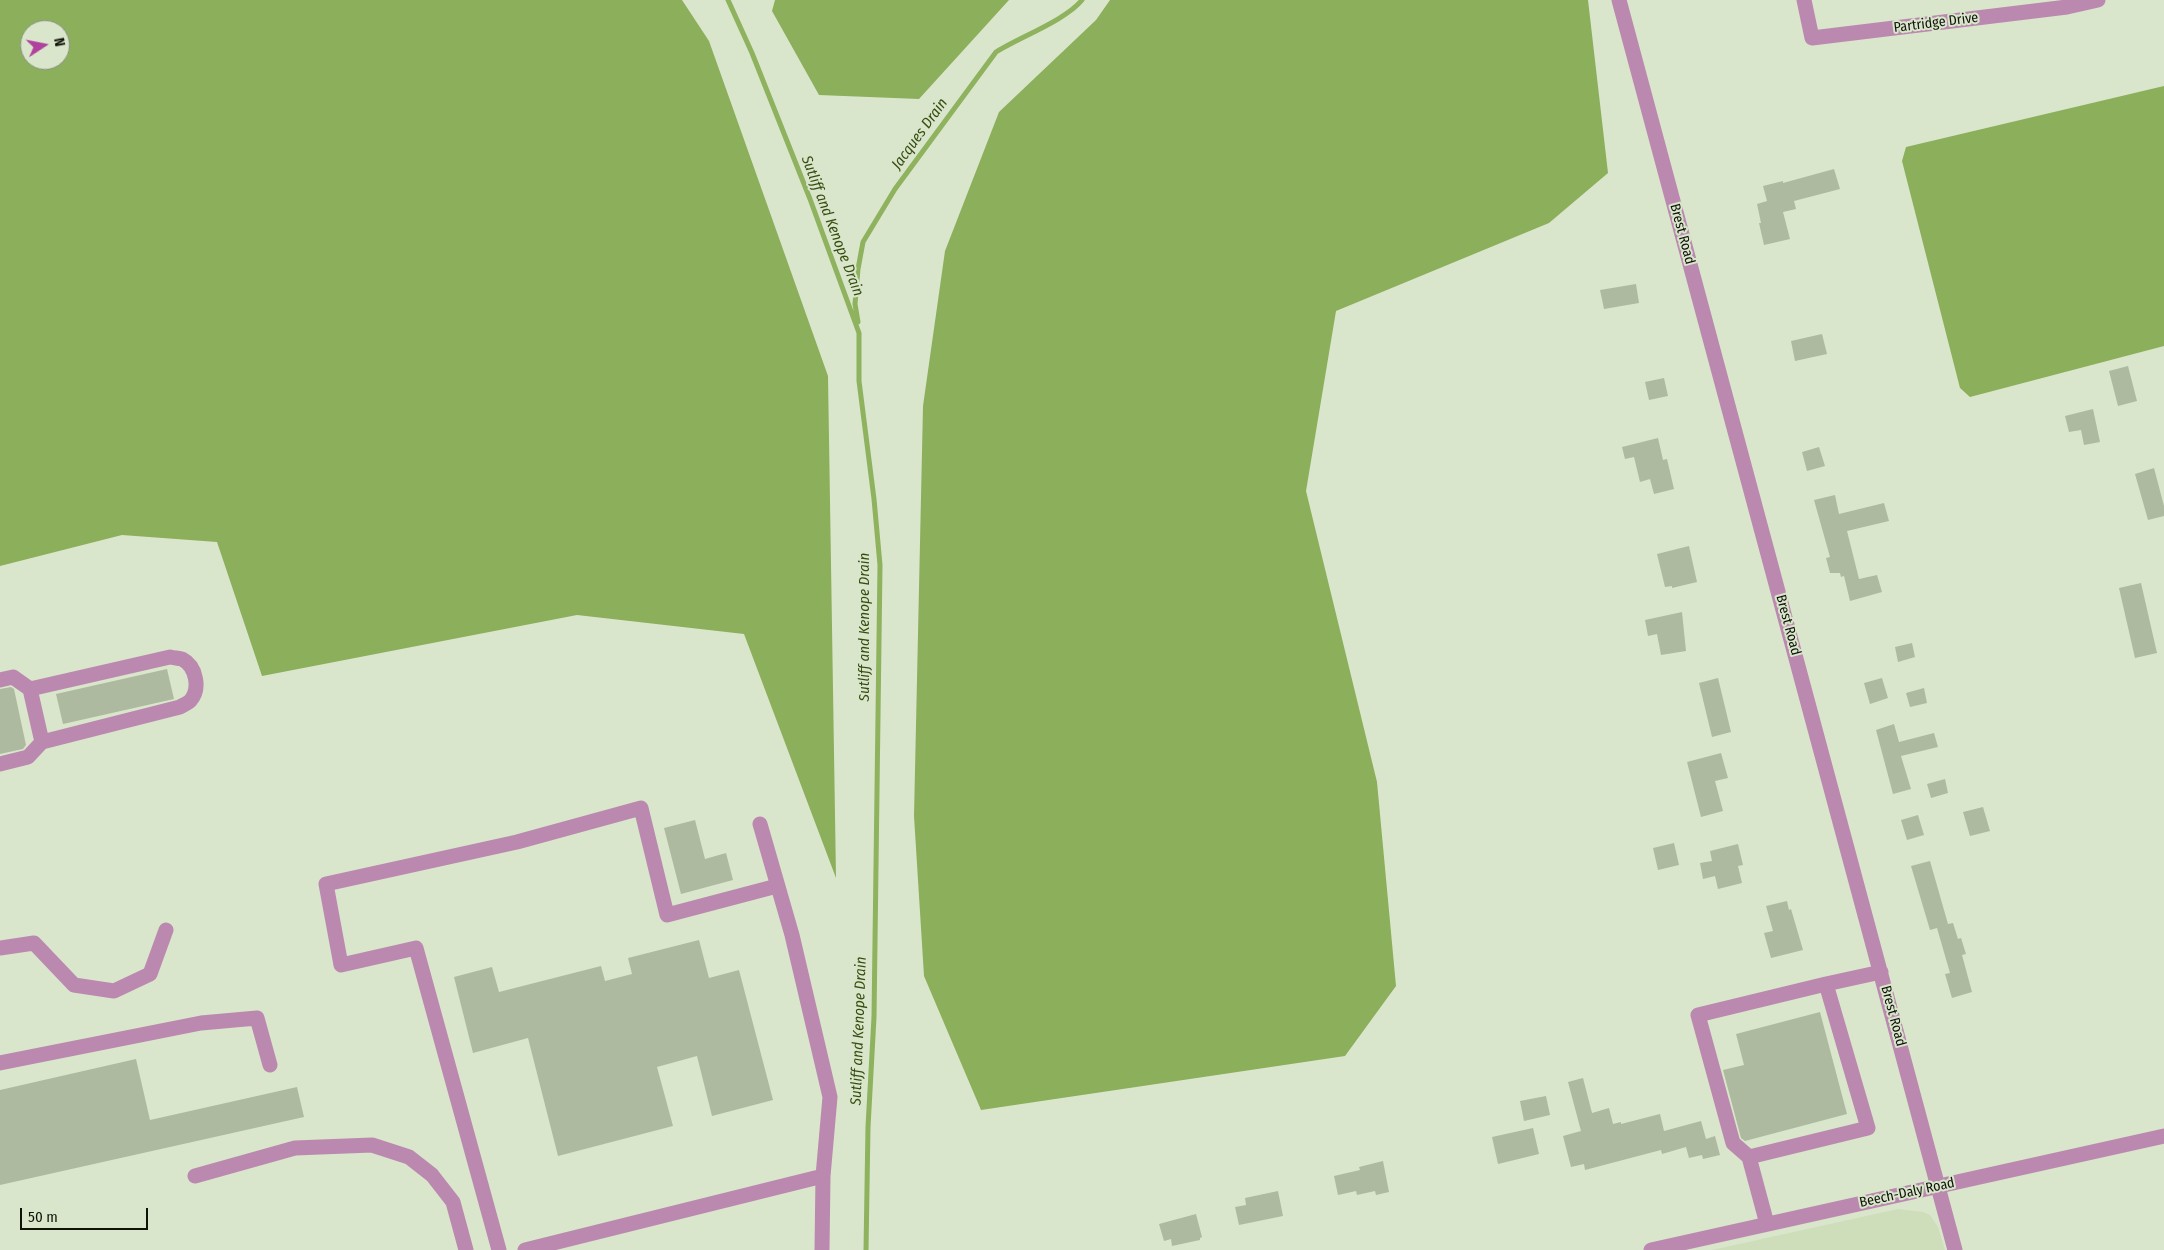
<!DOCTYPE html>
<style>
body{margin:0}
#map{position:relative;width:2164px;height:1250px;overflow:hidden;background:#d9e6cb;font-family:"Fira Sans Condensed",sans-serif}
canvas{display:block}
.north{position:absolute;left:20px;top:20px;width:50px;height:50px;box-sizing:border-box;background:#d9e6cb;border:1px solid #88917d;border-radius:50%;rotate:79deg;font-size:14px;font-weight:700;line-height:20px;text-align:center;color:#0e1209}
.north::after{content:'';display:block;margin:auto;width:18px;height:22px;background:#b0419d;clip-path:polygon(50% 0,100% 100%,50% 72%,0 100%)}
.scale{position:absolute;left:20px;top:1208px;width:128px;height:22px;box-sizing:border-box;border:2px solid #0e1209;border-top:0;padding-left:6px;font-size:15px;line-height:18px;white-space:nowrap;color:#0e1209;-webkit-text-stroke:4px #d9e6cb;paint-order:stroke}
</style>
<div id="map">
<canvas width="2164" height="1250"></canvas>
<div class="north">N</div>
<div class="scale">50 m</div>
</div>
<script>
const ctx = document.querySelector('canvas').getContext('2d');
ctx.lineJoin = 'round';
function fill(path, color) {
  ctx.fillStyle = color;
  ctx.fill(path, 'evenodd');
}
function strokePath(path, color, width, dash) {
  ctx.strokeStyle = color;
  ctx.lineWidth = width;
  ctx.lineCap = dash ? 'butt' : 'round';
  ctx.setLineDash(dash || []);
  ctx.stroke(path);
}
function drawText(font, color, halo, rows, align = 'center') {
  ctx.font = font + ' "Fira Sans Condensed",sans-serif';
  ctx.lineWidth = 4;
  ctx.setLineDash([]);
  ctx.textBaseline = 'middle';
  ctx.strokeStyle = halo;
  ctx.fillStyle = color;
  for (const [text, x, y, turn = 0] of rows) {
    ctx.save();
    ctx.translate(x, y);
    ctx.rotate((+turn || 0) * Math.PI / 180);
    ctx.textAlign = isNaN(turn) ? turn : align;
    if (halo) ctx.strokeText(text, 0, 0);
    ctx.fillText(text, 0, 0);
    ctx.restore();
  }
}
fill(new Path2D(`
 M1898 1209 1923 1212 1930 1215 1938 1227 1945 1250H1712Z`), '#cedebb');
fill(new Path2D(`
 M0 0H682L709 41 828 376 836 878 744 634 577 615 262 676 217 542 122 535 0 566ZM30 30H60V60H30Z
 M775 0H1009L919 99 819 95 772 11Z
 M1110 0H1588L1608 173 1549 223 1336 311 1306 491 1377 782 1396 986 1345 1056 981 1110 924 976 914 816 923 406 945 251 999 112 1096 20Z
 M2164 86V346L1970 397 1960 388 1902 161 1906 147Z`), '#8baf5b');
strokePath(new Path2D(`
 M728 0 752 53 810 199 859 333V381L874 499 880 565 874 1017 868 1127 866 1250
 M858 322 855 304 858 269 863 242 895 189 996 52C1020 37 1066 20 1082 0`), '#8eb25e', 5);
fill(new Path2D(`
 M1834 169 1840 189 1794 201 1796 209 1783 212 1790 239 1764 245 1759 223H1761L1757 204 1767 201 1763 186 1783 181V183Z
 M1636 284 1639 303 1604 309 1600 290Z
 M1822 334 1827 354 1795 361 1791 341Z
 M2128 366 2137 401 2118 406 2109 371Z
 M1664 378 1668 396 1649 400 1645 382Z
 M2093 409 2100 442 2084 445 2081 430 2069 432 2065 416Z
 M1658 438 1663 460 1667 459 1674 489 1654 494 1650 479 1640 482 1634 457 1625 459 1622 447Z
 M1819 447 1825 466 1807 471 1802 452Z
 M2154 468 2164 506V516L2148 520 2135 474Z
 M1835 495 1839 514 1884 503 1889 521 1847 531 1859 579 1877 575 1882 592 1850 601 1844 576 1841 577 1840 573H1830L1826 558 1830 557 1814 500Z
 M1689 546 1697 582 1672 588V586L1665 587 1657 554Z
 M2141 583 2157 653 2135 658 2119 588Z
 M1682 612 1686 651 1661 655 1657 634 1648 636 1645 620Z
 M1912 643 1915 657 1898 662 1895 647Z
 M167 669 174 699 63 724 56 694Z
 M1718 678 1731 732 1712 737 1699 683Z
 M1882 678 1888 698 1870 704 1864 683Z
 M11 687 14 689 26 745 23 749 0 754V689Z
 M1924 688 1927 703 1910 707 1906 693Z
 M1894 724 1899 742 1934 733 1938 747 1901 756 1911 789 1893 794 1876 730Z
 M1721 753 1728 778 1715 781 1723 811 1701 817 1687 762Z
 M1945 779 1948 793 1931 798 1927 784Z
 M1983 807 1990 831 1970 836 1963 812Z
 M1918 815 1924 835 1907 840 1901 820Z
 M695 820 705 859 726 853 733 880 681 894 664 828Z
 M1674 843 1679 865 1658 870 1653 848Z
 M1738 844 1743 865 1738 866 1742 883 1718 889 1715 876 1703 879 1700 863 1712 861 1710 851Z
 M1930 861 1948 924 1953 923 1958 939 1961 938 1966 954 1962 955 1972 992 1952 998 1945 974 1950 973 1937 928 1930 930 1911 866Z
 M1787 901 1789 910 1791 909 1803 950 1771 958 1764 933 1773 931 1766 906Z
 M699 940 709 978 739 970 773 1100 712 1116 697 1056 657 1067 673 1126 558 1156 528 1038 473 1053 454 977 492 967 499 992 601 966 605 981 632 974 628 958Z
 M1820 1012 1847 1114 1745 1141 1741 1138 1723 1070 1744 1065 1736 1034Z
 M136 1059 150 1120 297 1087 304 1117 0 1185V1090Z
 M1583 1078 1592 1113 1609 1108 1613 1124 1621 1122V1124L1660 1114 1664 1131 1701 1121 1706 1139 1715 1136 1720 1155 1703 1159 1702 1155 1689 1158 1686 1147 1662 1154 1661 1150 1585 1170 1584 1164 1571 1167 1563 1136 1581 1131 1568 1082Z
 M1546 1096 1550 1115 1524 1121 1520 1101Z
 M1533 1128 1539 1154 1498 1164 1492 1137Z
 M1383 1161 1389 1192 1376 1195 1375 1191 1357 1195 1356 1191 1338 1195 1334 1176 1360 1170 1359 1167Z
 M1278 1191 1283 1216 1239 1225 1235 1207 1246 1205 1245 1198Z
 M1196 1214 1202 1237 1200 1238V1240L1172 1246 1171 1239 1164 1241 1159 1224Z`), '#adba9f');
strokePath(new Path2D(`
 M1619 0 1955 1250
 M1804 0 1812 38 2067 7 2098 0
 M0 680 13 677 30 689 42 742 28 757 0 764
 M30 689 170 657C174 658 179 658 182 659 196 666 201 689 190 701 188 703 183 705 180 707L42 742
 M760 824 792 935 830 1097 823 1176 822 1250
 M0 948 34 943 74 985 114 991 150 974 166 930
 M0 1063 201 1023 257 1018 270 1065
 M1749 1157 1733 1143 1698 1015 1826 984
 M195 1176 295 1148 372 1145 409 1157 432 1175 453 1202 466 1250
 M1767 1224 1749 1157 1868 1128 1826 984 1881 972
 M499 1250 416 948 341 965 326 884 517 842 641 808 667 915 777 886
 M525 1250 823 1176
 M1651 1250 2164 1136`), '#bb89af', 15);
drawText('14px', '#0e1209', '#d9e6cb', [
 ["Partridge Drive",1936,23,-7],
 ["Brest Road",1682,234,75],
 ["Brest Road",1788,625,75],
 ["Brest Road",1893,1016,75],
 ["Beech-Daly Road",1907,1193,-12]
]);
drawText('italic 15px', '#364d10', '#d9e6cb', [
 ["Jacques Drain",920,134,-54],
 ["Sutliff and Kenope Drain",832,226,69],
 ["Sutliff and Kenope Drain",865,627,-90],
 ["Sutliff and Kenope Drain",859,1031,-88]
]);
</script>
